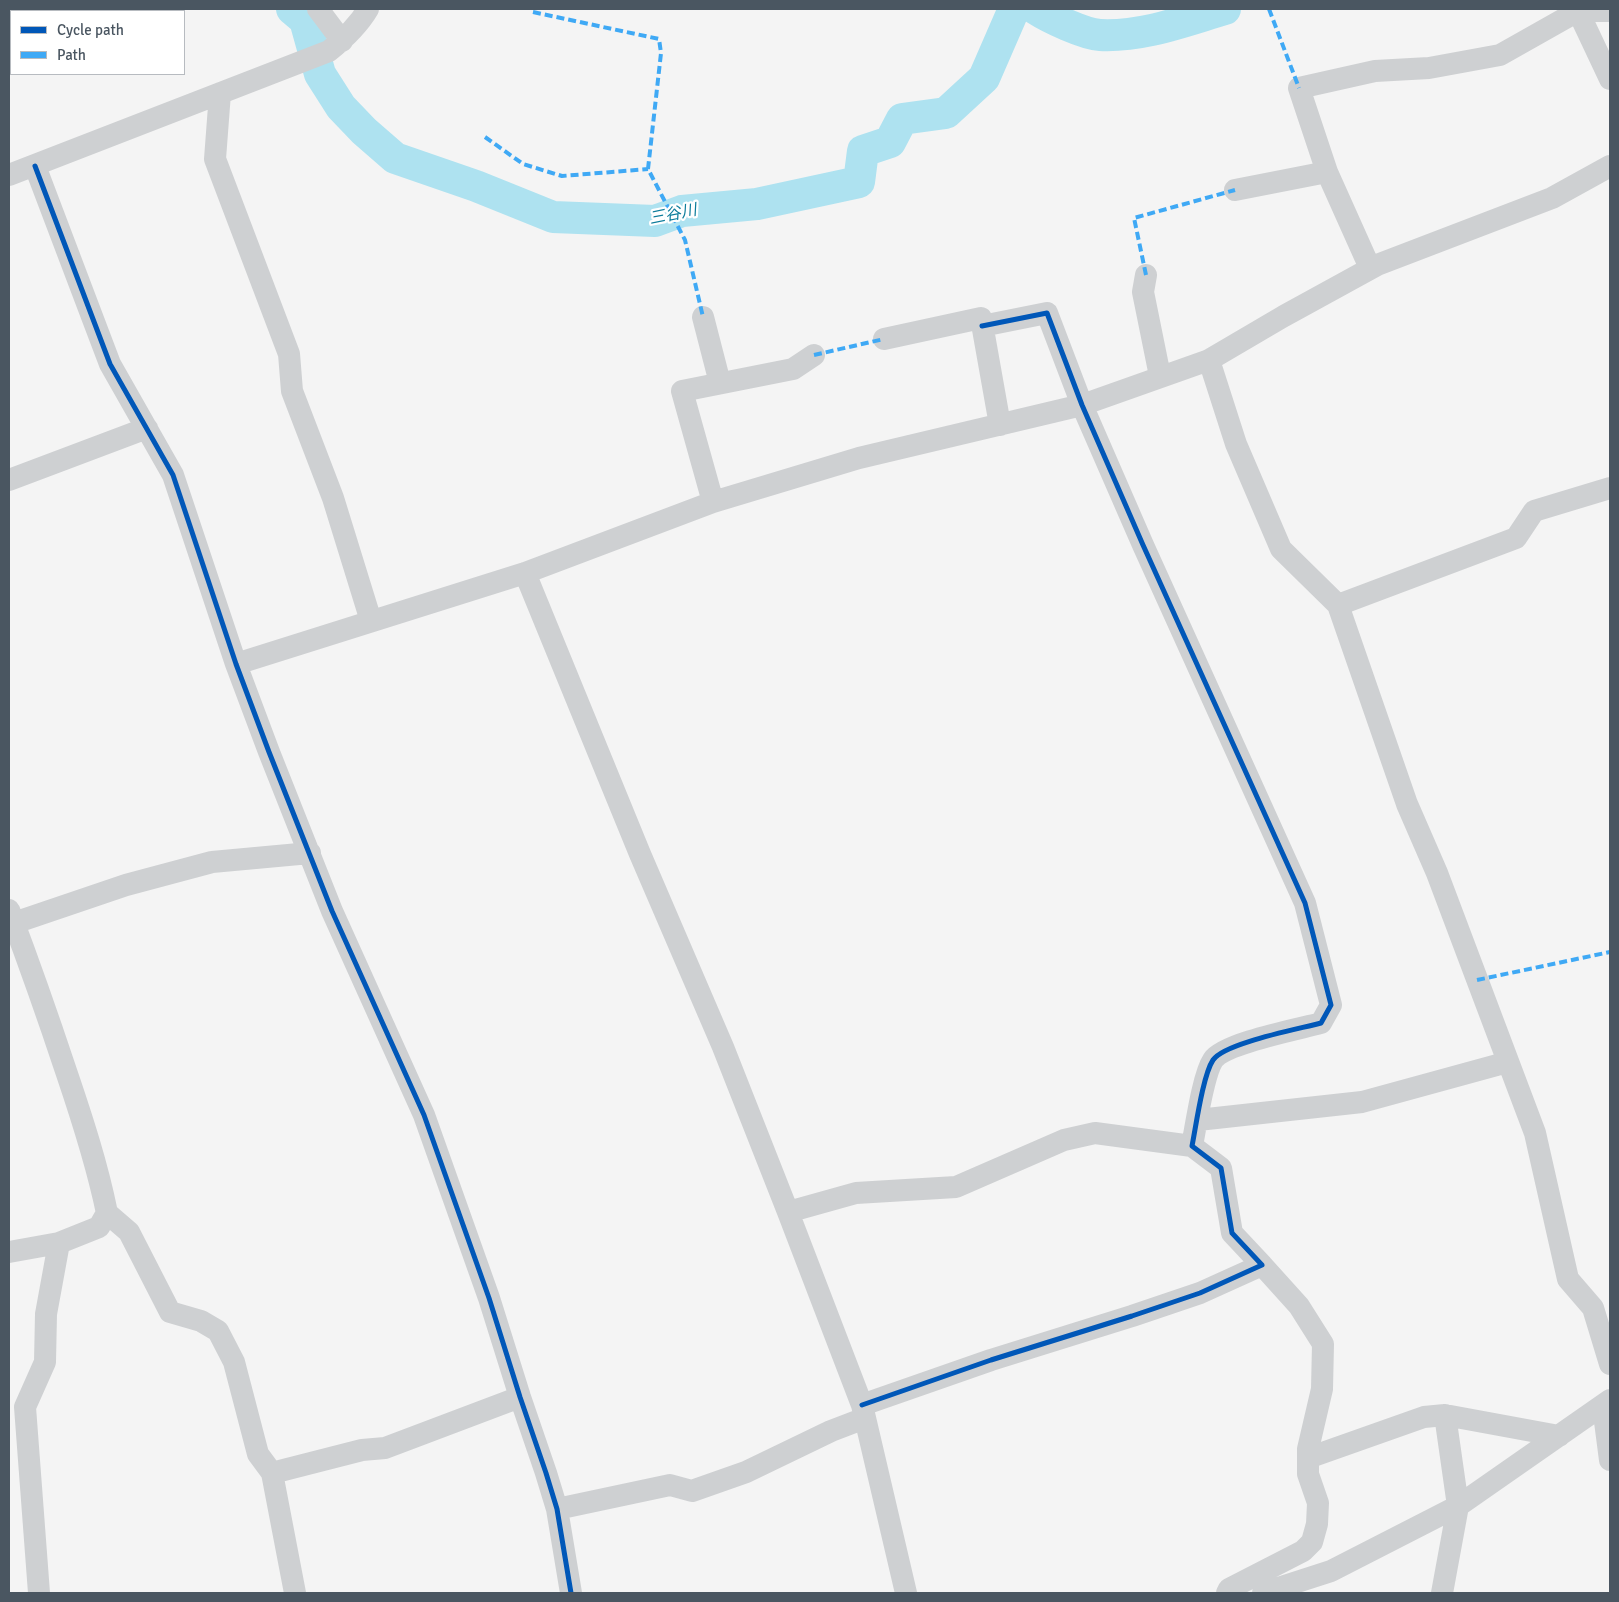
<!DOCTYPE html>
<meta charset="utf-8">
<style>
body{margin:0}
#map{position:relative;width:1619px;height:1602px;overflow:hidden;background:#f4f4f4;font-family:Signika,sans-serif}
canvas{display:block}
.frame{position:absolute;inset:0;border:10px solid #4a5661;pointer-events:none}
.legend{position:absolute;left:10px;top:10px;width:175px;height:65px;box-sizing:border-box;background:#fff;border:1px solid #b7bbc0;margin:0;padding:6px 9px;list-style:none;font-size:15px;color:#4a5661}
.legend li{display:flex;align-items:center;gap:10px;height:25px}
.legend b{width:25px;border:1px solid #b7bbc0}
</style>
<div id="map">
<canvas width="1619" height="1602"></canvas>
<div class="frame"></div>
<ul class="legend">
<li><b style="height:6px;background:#0057b8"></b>Cycle path</li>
<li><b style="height:6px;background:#3fa9f5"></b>Path</li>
</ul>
</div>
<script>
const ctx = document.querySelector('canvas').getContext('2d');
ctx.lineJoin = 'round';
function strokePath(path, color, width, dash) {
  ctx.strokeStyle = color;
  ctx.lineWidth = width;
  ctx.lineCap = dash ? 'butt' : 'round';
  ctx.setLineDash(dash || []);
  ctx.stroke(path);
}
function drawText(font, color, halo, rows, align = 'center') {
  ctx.font = font + ' Signika,"Noto Sans JP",sans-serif';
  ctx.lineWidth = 4.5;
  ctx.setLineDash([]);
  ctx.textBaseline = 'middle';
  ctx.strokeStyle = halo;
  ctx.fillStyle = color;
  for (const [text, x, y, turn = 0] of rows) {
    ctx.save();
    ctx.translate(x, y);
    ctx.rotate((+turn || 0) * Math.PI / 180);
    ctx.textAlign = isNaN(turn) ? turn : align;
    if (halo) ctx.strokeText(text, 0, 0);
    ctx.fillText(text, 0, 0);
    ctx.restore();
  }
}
strokePath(new Path2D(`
 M292 9 305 20 320 74 341 107 364 131 395 158 476 186 553 217 655 221 682 211 757 204 859 182 863 151 890 142 902 119 946 113 984 78 1014 9
 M1036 9C1050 18 1084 34 1100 35 1143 37 1184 21 1225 9`), '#aee2f0', 32);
strokePath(new Path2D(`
 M318 9 342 41
 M1577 9 1610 79
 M220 93 215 159 289 354 292 391 333 498 371 621
 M35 166 110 364 173 475 236 664 269 752 332 911 424 1115 489 1298 520 1397 546 1473 557 1509 571 1593
 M9 175 329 51C344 39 358 26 368 9
 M1235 190 1327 172
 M1370 268 1327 172 1299 88 1375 71 1429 68 1500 55 1578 11H1610
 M1146 275 1143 292 1160 376
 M703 317 720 383
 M884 339 981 318 1000 425
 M1209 360 1236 444 1281 549 1338 605 1407 804 1437 873 1535 1133 1568 1279 1593 1308 1610 1364
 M9 480 147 428
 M713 502 682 391 793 369 814 355
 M525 573 640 854 723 1047 788 1212 862 1405 906 1593
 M1338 605 1516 538 1534 511 1610 488
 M236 664 525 573 713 502 859 458 1082 405 1209 360 1284 316 1377 265 1552 198 1610 166
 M9 910C29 963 48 1017 66 1071 82 1118 97 1164 107 1213L99 1227 59 1243 9 1252
 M14 923 126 885 212 862 310 853
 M1198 1120 1362 1102 1508 1062
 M788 1212 856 1193 956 1187 1064 1140 1095 1133 1192 1146
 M107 1213 129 1232 170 1312 201 1321 218 1331 234 1362 258 1454 272 1473 295 1593
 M862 1405 991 1360 1132 1316 1200 1293 1262 1265 1232 1233 1221 1168 1192 1146C1196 1126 1203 1075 1213 1060 1224 1043 1299 1029 1321 1023L1331 1005 1305 903 1143 545 1082 405 1047 313 982 326
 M1603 1406 1610 1460
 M1308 1458 1424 1417 1445 1415 1559 1436
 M272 1473 362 1450 385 1448 520 1397
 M557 1509 670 1485 692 1491 746 1472 831 1431 865 1418
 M39 1593 25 1407 45 1362 46 1314 59 1243
 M1227 1593 1229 1589 1303 1551 1312 1542 1317 1524 1318 1503 1308 1474V1449L1322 1389 1323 1344 1299 1306 1262 1265
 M1263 1593 1331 1571 1458 1506 1610 1400
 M1442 1593 1458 1506 1445 1415`), '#ced0d2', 22);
strokePath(new Path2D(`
 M1269 9 1299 88
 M533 12 659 39 661 53 648 169 685 240 703 317
 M485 137 523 164 562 176 648 169
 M1146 275 1134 218 1235 190
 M814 355 884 339
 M1477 980 1610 952`), '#3fa9f5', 4, [8, 4]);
strokePath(new Path2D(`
 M35 166 110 364 173 475 236 664 269 752 332 911 424 1115 489 1298 520 1397 546 1473 557 1509 571 1593
 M862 1405 991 1360 1132 1316 1200 1293 1262 1265 1232 1233 1221 1168 1192 1146C1196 1126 1203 1075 1213 1060 1224 1043 1299 1029 1321 1023L1331 1005 1305 903 1143 545 1082 405 1047 313 982 326`), '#0057b8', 5);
drawText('italic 16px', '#0c7c9b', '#fff', [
 ["三谷川",673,215,-11]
]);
</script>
